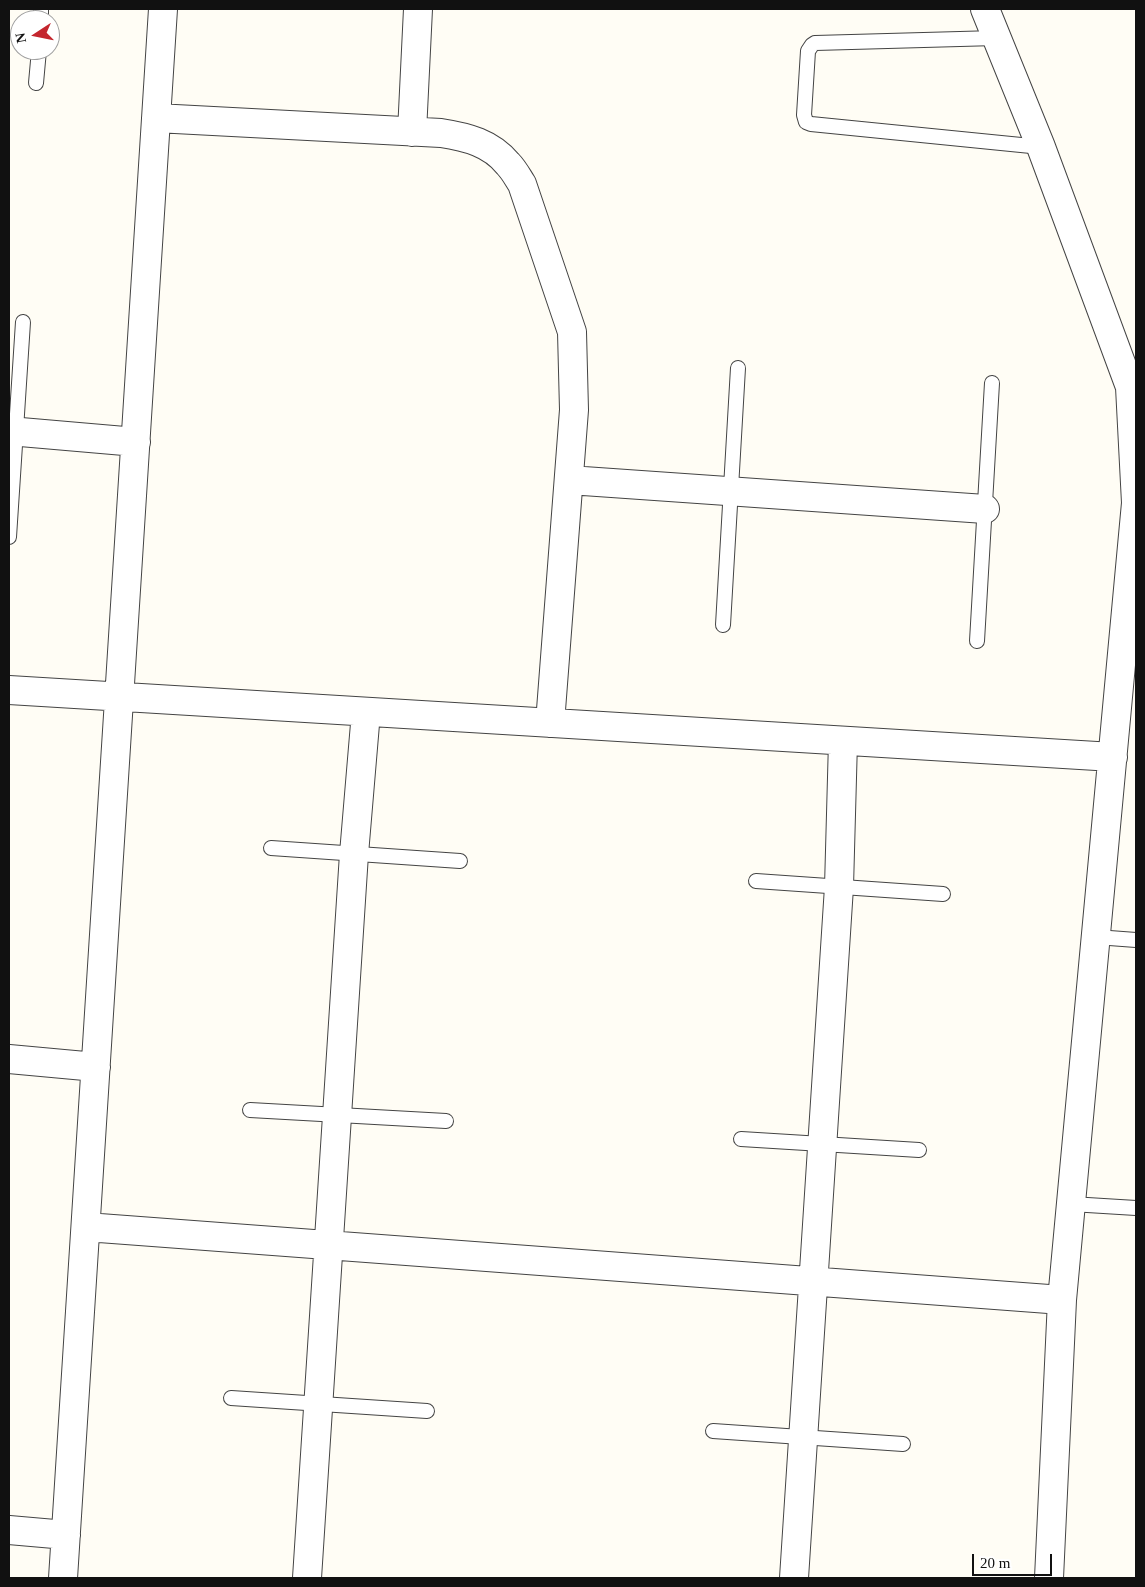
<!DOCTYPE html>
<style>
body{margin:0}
#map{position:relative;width:1145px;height:1587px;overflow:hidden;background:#fffdf5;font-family:"Times New Roman",serif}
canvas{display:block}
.frame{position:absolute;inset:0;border:10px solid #111;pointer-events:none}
.north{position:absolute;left:10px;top:10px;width:50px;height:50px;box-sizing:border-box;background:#fff;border:1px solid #a0a0a0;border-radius:50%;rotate:259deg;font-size:14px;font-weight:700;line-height:20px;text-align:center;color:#111}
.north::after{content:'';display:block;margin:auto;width:18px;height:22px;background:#c4262e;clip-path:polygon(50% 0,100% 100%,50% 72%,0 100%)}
.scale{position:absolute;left:972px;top:1554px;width:80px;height:22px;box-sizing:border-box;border:2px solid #111;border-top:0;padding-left:6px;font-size:15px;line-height:18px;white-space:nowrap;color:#111;-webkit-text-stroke:4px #fff;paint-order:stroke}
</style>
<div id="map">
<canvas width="1145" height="1587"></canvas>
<div class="frame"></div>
<div class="north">N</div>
<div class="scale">20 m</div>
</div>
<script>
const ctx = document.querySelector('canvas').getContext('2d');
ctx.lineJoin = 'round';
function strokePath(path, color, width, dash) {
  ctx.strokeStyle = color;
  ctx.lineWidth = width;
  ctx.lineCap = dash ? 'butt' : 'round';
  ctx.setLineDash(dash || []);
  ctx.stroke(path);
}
const lane = new Path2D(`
 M41 20V9
 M996 38 815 43 812 45 808 51 804 115 806 122 811 124 1041 147
 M36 83 39 50
 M9 537 23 322
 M723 625 738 368
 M977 641 992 383
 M271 848 460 861
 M756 881 943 894
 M1096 937 1136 940
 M250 1110 446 1121
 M741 1139 919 1150
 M1071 1204 1136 1208
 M231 1398 427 1411
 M713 1431 903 1444`);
const street = new Path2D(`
 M985 9 1041 147 1130 387 1136 503 1062 1300 1049 1578
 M156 118 441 133C467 137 491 143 508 164 514 170 518 178 522 184L572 332 574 410 550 723
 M412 132 418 9
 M9 431 136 442
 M569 480 985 509
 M9 690 1113 757
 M9 1059 96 1067
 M86 1227 1062 1300
 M9 1530 66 1535
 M63 1578 163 9
 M307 1578 354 854 366 712
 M794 1578 839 887 843 741`);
strokePath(lane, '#444', 16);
strokePath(street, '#444', 30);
strokePath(lane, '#fff', 14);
strokePath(street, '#fff', 28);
</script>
